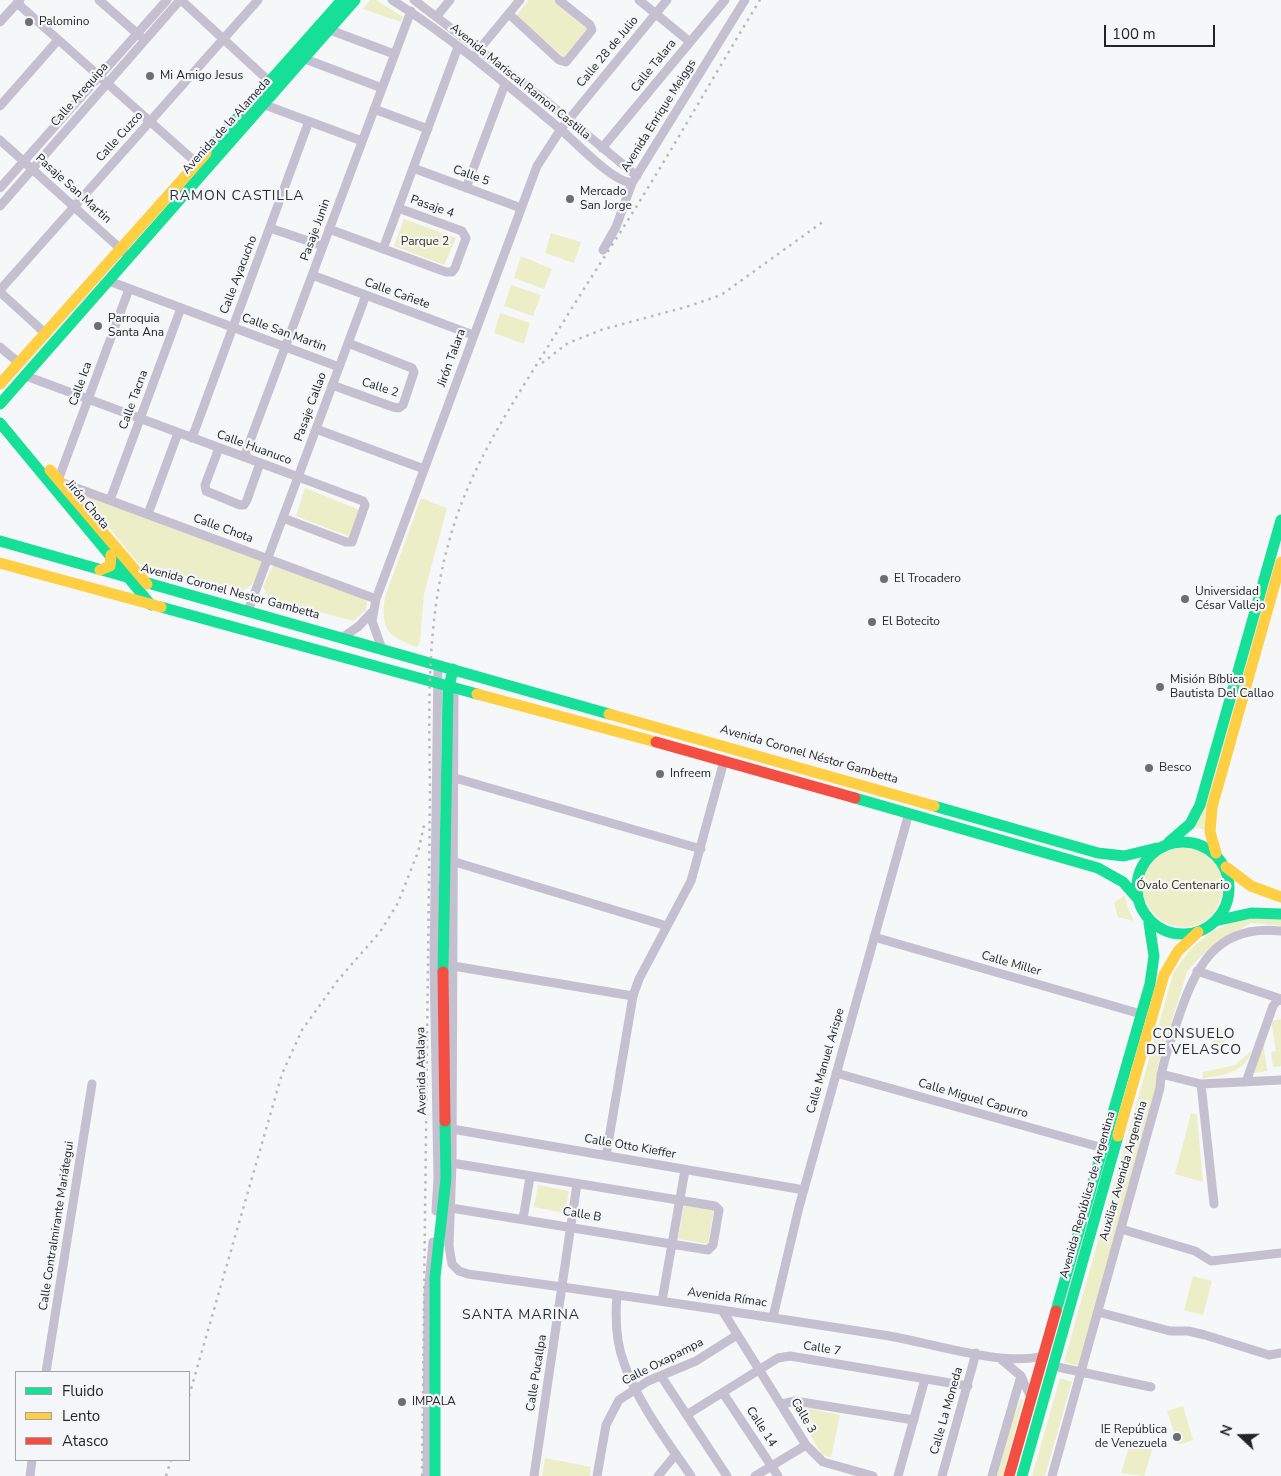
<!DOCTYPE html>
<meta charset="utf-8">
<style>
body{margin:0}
#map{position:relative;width:1281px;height:1476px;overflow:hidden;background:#f6f7f9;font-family:"Nunito Sans",sans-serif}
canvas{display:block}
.legend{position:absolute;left:15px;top:1371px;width:175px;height:90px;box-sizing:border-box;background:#f5f6fa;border:1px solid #a1a2a5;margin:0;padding:6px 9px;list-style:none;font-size:15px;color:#232425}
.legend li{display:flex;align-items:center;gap:10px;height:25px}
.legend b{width:25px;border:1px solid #a1a2a5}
.north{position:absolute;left:1216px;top:1411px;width:50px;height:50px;-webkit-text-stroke:4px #f5f6fa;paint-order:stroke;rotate:291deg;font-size:14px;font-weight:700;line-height:20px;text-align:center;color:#232425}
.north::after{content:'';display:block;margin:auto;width:18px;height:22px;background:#232425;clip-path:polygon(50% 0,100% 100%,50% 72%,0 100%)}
.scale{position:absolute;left:1104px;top:25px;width:111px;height:22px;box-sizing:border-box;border:2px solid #232425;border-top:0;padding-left:6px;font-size:15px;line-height:18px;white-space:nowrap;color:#232425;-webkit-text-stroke:4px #f5f6fa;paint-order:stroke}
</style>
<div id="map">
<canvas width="1281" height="1476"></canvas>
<ul class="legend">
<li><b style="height:6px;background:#16e098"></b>Fluido</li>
<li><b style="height:6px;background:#ffcf43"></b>Lento</li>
<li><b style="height:6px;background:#f24e42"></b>Atasco</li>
</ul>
<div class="north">N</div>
<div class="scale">100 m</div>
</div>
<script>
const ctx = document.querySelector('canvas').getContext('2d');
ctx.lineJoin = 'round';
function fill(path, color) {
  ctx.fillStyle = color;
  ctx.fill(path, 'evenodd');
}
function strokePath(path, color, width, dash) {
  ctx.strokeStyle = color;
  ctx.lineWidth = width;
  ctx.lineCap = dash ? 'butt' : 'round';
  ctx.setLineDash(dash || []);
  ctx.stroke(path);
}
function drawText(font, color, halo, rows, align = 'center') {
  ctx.font = font + ' "Nunito Sans",sans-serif';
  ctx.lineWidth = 4.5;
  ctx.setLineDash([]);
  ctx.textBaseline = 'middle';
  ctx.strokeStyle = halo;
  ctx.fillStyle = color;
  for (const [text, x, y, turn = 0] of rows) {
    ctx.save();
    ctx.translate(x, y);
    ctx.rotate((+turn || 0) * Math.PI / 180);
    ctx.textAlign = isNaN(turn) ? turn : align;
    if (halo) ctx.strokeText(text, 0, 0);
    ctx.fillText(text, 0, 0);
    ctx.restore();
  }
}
fill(new Path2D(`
 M370 0H376L403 17 401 22 363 9Z
 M529 0H553L587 29 564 57 516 16Z
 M404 219 456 238 444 265 394 246Z
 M551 233 581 242 574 263 545 253Z
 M521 256 552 269 544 289 514 278Z
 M511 285 541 295 533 316 504 306Z
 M500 313 530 323 524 344 494 333Z
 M305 488 360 510 350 537 296 516Z
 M81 494 260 558C267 569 253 587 242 591L139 564Z
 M421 498 447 508 424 594 420 641 417 647C388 637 380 629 385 597Z
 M273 565 364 598 367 601 366 610 353 621 269 598 263 587Z
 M1212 785 1206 830 1195 827Z
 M1170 847C1178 847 1189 845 1197 847 1201 848 1205 854 1209 857 1239 882 1216 935 1175 926 1149 921 1130 885 1149 863 1154 857 1163 852 1170 847Z
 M1125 895 1128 908 1134 921 1118 917 1114 903Z
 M1250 915 1281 917V926L1251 923 1225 938 1201 956 1187 972 1158 1065 1157 1087 1079 1366 1064 1362 1173 974C1195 938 1212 930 1250 915Z
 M1281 1019V1066L1273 1067 1271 1052 1276 1051 1271 1021Z
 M1216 1028 1225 1032 1228 1038 1222 1044 1211 1046Z
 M1263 1041 1267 1071 1254 1073Z
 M1251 1051C1246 1073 1221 1075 1202 1079L1203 1072 1235 1065Z
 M1191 1113 1197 1115 1203 1182 1175 1174Z
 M538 1185 569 1191 565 1213 534 1207Z
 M684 1204 714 1209 708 1244 678 1239Z
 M1193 1276 1212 1281 1203 1315 1184 1310Z
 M1060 1378 1072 1382 1045 1476H1032Z
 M1021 1399 1023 1400 1003 1476H995L1007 1432Z
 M1183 1406 1193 1440 1178 1445 1167 1411Z
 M803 1407 840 1415 831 1457 822 1455 796 1411Z
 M1132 1438 1154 1444 1144 1476 1121 1473Z
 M545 1458 591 1467 590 1476H542Z`), '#eceec8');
strokePath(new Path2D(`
 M99 0 140 36
 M181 0 270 82
 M392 0C451 37 506 84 559 128 576 142 611 181 632 183
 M414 0 541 97 637 176
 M639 0 690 42
 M17 3 200 166
 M509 14 559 60 566 62 592 30 590 25 559 0
 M437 16 450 0
 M0 22 20 0
 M330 30 394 54
 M477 52 520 0
 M305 59 382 88
 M265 105 362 141
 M0 106 58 40
 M374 109 428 129
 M0 140 124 252
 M602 148 725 0
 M413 168 521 208
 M0 188 167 0
 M466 188 505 84
 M0 206 180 0
 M270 228 323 246
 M329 229 446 272H452L455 268 466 238 462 231 398 208
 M383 249 458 47
 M603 250 616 227 632 183 745 0
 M312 275 473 335
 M109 281 339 367
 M0 290 258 0
 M0 292 46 334
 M0 347 19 363
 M26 376 363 501 365 505 352 542H346L283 518
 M332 385 393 407 399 408 403 405 414 372 412 368 348 343
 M316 429 424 469
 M192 438 309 121
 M219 448 205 485 206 491 240 505H244L247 500 260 463
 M244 457 411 11
 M57 483 129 289
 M63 483 376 599
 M110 500 181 308
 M148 514 178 433
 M248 611 366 295
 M342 638 359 626 372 612
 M382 649 372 621 376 599 537 166 561 129 667 0
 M454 687 452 1163 449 1246 452 1264 459 1271 468 1274C607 1293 745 1313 883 1335 930 1342 999 1367 1043 1356
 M455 778 701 849
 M455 862 667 926
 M874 937 1141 1014
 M453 966 633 996
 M1197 971 1281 999
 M836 1073 1103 1148
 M1161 1074 1201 1084 1281 1080
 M1246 1082 1273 1006 1277 1001 1281 1000
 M1201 1084 1214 1204
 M452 1129 804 1190
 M606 1156 633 996 639 979 691 881 724 761
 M451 1208 708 1250 713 1245 719 1210 715 1206 452 1163
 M436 1211 438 1178 434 963 438 665
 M523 1219 530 1177
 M1121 1229 1195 1251 1211 1261 1281 1253
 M617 1295C615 1318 616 1342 624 1363 636 1400 669 1444 691 1476
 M662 1301 685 1170
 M722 1310 806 1445 823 1462 873 1476
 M1098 1312 1170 1331H1188L1205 1335 1269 1355 1281 1353
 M773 1317 799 1207 909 813
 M1002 1360 1021 1376 1031 1398
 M1053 1366 1151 1387
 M46 1372 92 1084
 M661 1376 727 1476
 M723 1393 778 1476
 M782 1404 795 1401 914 1420
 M688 1414 778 1358 790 1356 968 1386
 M30 1476 32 1460
 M427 1476 428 1294 433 1242
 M534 1476 577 1184
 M597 1476 606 1425 619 1400 648 1381 696 1361 737 1335
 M658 1476 676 1454
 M755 1476 806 1445
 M898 1476 925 1379
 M942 1476 976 1353
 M992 1476 1021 1376
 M1052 1476 1160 1088C1161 1066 1169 1046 1176 1025 1194 970 1214 923 1281 931`), '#c4c0d0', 9);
strokePath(new Path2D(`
 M206 153 342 0
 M0 404 355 0
 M0 423 151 605
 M0 541 609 714
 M161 607 477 694
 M855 798 1098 868 1123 882 1137 898
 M934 806 1098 853 1124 856 1157 848
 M1137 888a46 46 0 1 1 92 0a46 46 0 1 1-92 0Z
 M1169 842 1190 824 1200 805 1281 520
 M1215 921 1251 913 1281 914
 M443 972 448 692 453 669
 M1056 1311 1150 984 1154 956 1149 923
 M435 1476V1277L446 1178 445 1121
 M1022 1476 1118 1136`), '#16e098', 11);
strokePath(new Path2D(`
 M0 384 206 153
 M50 470 147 584
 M0 563 161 607
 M100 570 110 566 111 555
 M477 694 656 742
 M609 714 934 806
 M1216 853 1210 832 1212 807 1281 562
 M1226 867 1251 886 1281 897
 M1118 1136 1164 975 1178 951 1198 932`), '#ffcf43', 11);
strokePath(new Path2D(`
 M656 742 855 798
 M443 972 445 1121
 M1009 1476 1056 1311`), '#f24e42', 11);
strokePath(new Path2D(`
 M542 363 568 343 604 329 686 307 721 295 824 221
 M189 1396 282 1074 302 1030 338 980 380 932 398 903 418 852 425 821
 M166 1476 171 1460
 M422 1476 430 791C429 706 426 620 450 538 467 477 499 425 532 372 559 329 586 285 614 242 665 163 711 80 760 0`), '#bab7c0', 2.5, [2.5, 5]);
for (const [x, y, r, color] of [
 [29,22,5,"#6d6e6f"],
 [150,76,5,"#6d6e6f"],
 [570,199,5,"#6d6e6f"],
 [98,326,5,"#6d6e6f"],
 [884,579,5,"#6d6e6f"],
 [1185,599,5,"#6d6e6f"],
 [872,622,5,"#6d6e6f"],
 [1160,687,5,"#6d6e6f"],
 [1149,768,5,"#6d6e6f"],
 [660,774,5,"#6d6e6f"],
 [402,1402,5,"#6d6e6f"],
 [1177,1437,5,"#6d6e6f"]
]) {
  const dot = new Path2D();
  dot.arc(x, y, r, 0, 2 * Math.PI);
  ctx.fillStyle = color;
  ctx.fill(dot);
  strokePath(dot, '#f5f6fa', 2);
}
drawText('12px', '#232425', '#f5f6fa', [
 ["Palomino",39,22],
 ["Mi Amigo Jesus",160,76],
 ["Mercado",580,192],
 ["San Jorge",580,206],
 ["Parroquia",108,319],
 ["Santa Ana",108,333],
 ["El Trocadero",894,579],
 ["Universidad",1195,592],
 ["César Vallejo",1195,606],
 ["El Botecito",882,622],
 ["Misión Bíblica",1170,680],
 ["Bautista Del Callao",1170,694],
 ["Besco",1159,768],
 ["Infreem",670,774],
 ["IMPALA",412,1402],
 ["IE República",1167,1430,"right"],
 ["de Venezuela",1167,1444,"right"]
], 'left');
drawText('12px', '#232425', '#f5f6fa', [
 ["Calle 28 de Julio",608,52,-50],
 ["Calle Talara",654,66,-51],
 ["Avenida Mariscal Ramon Castilla",520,82,39],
 ["Calle Arequipa",80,95,-49],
 ["Avenida Enrique Meiggs",659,116,-58],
 ["Avenida de la Alameda",227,126,-48],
 ["Calle Cuzco",120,137,-48],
 ["Calle 5",471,176,20],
 ["Pasaje San Martin",73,189,42],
 ["Pasaje 4",432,207,19],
 ["Pasaje Junin",316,230,-70],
 ["Calle Ayacucho",239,275,-69],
 ["Calle Cañete",397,294,20],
 ["Calle San Martin",284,333,20],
 ["Jirón Talara",452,358,-70],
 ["Calle Ica",81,384,-70],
 ["Calle 2",380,388,18],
 ["Calle Tacna",134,400,-70],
 ["Pasaje Callao",311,407,-70],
 ["Calle Huanuco",254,448,20],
 ["Jirón Chota",87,505,50],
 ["Calle Chota",223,529,20],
 ["Avenida Coronel Nestor Gambetta",230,592,15],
 ["Avenida Coronel Néstor Gambetta",809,755,16],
 ["Calle Miller",1011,964,16],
 ["Calle Manuel Arispe",826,1061,-74],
 ["Avenida Atalaya",422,1071,-91],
 ["Calle Miguel Capurro",973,1099,16],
 ["Calle Otto Kieffer",630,1147,10],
 ["Auxiliar Avenida Argentina",1124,1171,-74],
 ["Avenida República de Argentina",1088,1195,-74],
 ["Calle B",582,1215,9],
 ["Calle Contralmirante Mariátegui",57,1226,-81],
 ["Avenida Rímac",727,1298,8],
 ["Calle 7",822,1349,9],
 ["Calle Oxapampa",663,1362,-27],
 ["Calle Pucallpa",537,1373,-81],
 ["Calle La Moneda",947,1411,-74],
 ["Calle 3",803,1416,60],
 ["Calle 14",761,1427,57]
]);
drawText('12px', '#30310c', '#f5f6fa', [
 ["Parque 2",425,242],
 ["Óvalo Centenario",1183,886]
]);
ctx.letterSpacing = '1px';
drawText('14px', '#2a2b2e', '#f5f6fa', [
 ["RAMON CASTILLA",237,197],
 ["CONSUELO",1194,1035],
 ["DE VELASCO",1194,1051],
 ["SANTA MARINA",521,1316]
]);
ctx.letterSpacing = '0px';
</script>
